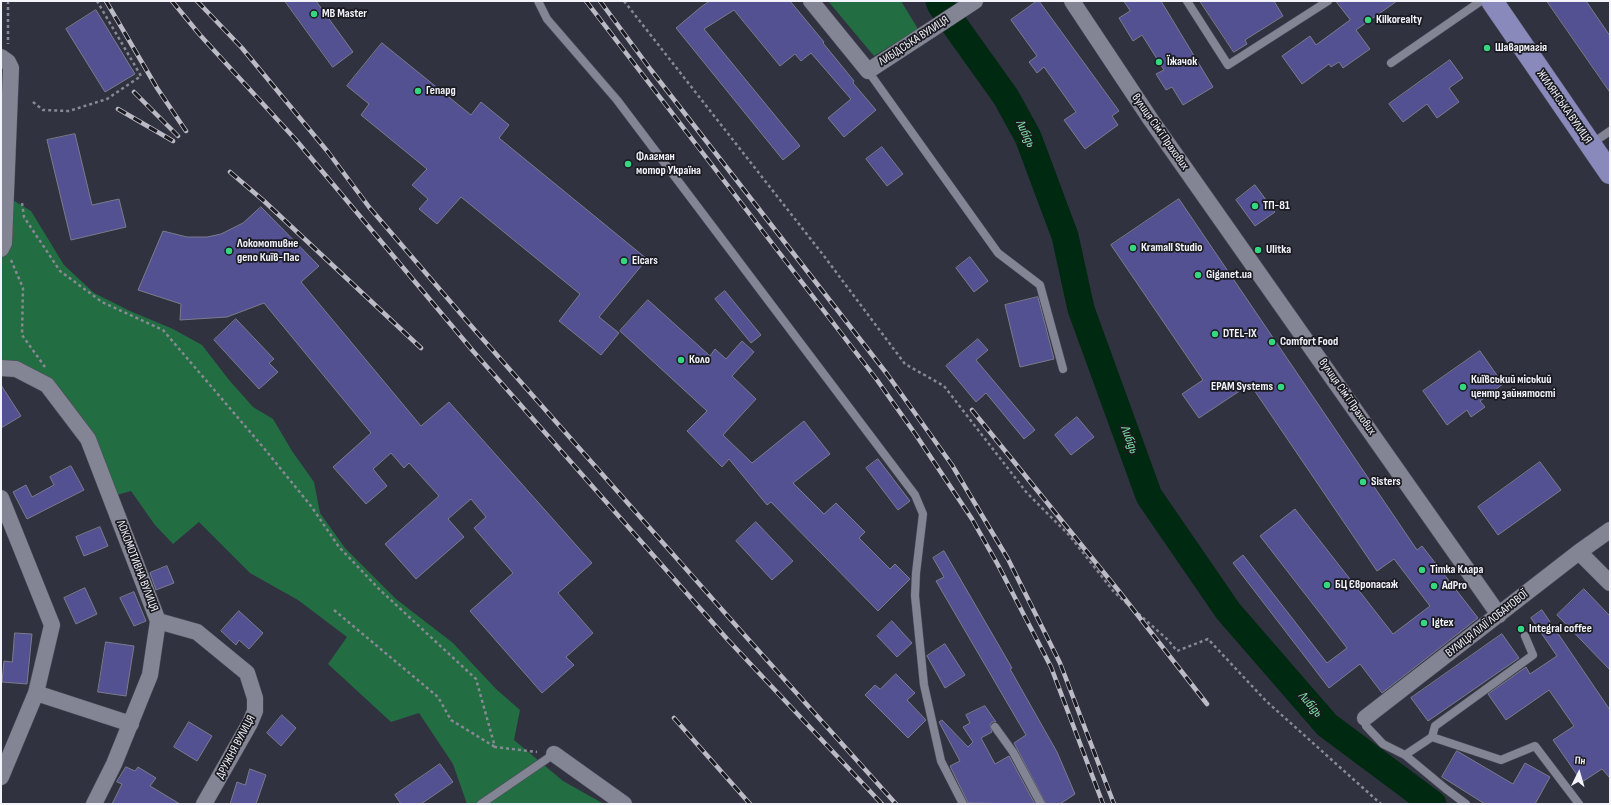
<!DOCTYPE html>
<meta charset="utf-8">
<style>
body{margin:0}
#map{position:relative;width:1611px;height:805px;overflow:hidden;background:#313240;font-family:"Sofia Sans Condensed",sans-serif}
canvas{display:block}
.frame{position:absolute;inset:0;border:2px solid #f3f3fc;pointer-events:none}
.north{position:absolute;left:1559px;top:753px;width:40px;height:40px;-webkit-text-stroke:3px #1a1a21;paint-order:stroke;rotate:5deg;font-size:11px;font-weight:700;line-height:16px;text-align:center;color:#f3f3fc}
.north::after{content:'';display:block;margin:auto;width:14px;height:18px;background:#f3f3fc;clip-path:polygon(50% 0,100% 100%,50% 72%,0 100%)}
</style>
<div id="map">
<canvas width="1611" height="805"></canvas>
<div class="frame"></div>
<div class="north">Пн</div>
</div>
<script>
const ctx = document.querySelector('canvas').getContext('2d');
ctx.lineJoin = 'round';
function fill(path, color) {
  ctx.fillStyle = color;
  ctx.fill(path, 'evenodd');
}
function strokePath(path, color, width, dash) {
  ctx.strokeStyle = color;
  ctx.lineWidth = width;
  ctx.lineCap = dash ? 'butt' : 'round';
  ctx.setLineDash(dash || []);
  ctx.stroke(path);
}
function drawText(font, color, halo, rows, align = 'center') {
  ctx.font = font + ' "Sofia Sans Condensed",sans-serif';
  ctx.lineWidth = 3.5;
  ctx.setLineDash([]);
  ctx.textBaseline = 'middle';
  ctx.strokeStyle = halo;
  ctx.fillStyle = color;
  for (const [text, x, y, turn = 0] of rows) {
    ctx.save();
    ctx.translate(x, y);
    ctx.rotate((+turn || 0) * Math.PI / 180);
    ctx.textAlign = isNaN(turn) ? turn : align;
    if (halo) ctx.strokeText(text, 0, 0);
    ctx.fillText(text, 0, 0);
    ctx.restore();
  }
}
fill(new Path2D(`
 M828 1H901L918 29 874 56Z
 M6 196 31 211 64 265 94 293 130 311 173 329 202 345 229 380 253 407 273 419 292 451 314 482 320 513 345 548 396 599 453 643 496 689 520 710 514 740 563 781 604 804H467L453 764 419 713 391 722 328 664 347 637 298 600 250 573 199 522 173 544 155 525 131 491 110 497 88 439 47 385 1 368V249Z`), '#236d43');
strokePath(new Path2D(`
 M939 1 941 6 1006 97 1028 137 1065 236 1081 309 1149 496 1228 611 1327 725 1433 804`), '#002912', 27);
const building = new Path2D(`
 M285 1H316L353 52 333 67Z
 M710 1H790L824 42 823 43 854 81 853 83 876 110 844 137 828 118 851 99 811 53 801 61 795 54 780 66 734 10 704 29 800 146 783 160 676 28 701 7Z
 M1037 1H1039L1119 111 1112 116 1118 125 1085 149 1064 120 1076 112 1044 67 1037 73 1029 62 1037 56 1011 20Z
 M1124 1H1161L1213 87 1183 105 1172 87 1166 90 1156 74 1164 70 1142 35 1133 41 1119 18 1130 11Z
 M1200 1H1274L1283 16 1245 40 1247 44 1234 52Z
 M1336 1H1397L1356 30 1370 49 1343 68 1339 62 1331 67 1329 64 1302 84 1282 56 1310 36 1316 45 1350 20Z
 M1547 1H1586L1610 36V92Z
 M96 10 135 74 105 92 66 29Z
 M382 43 471 115 481 102 509 125 499 138 647 259 599 317 619 333 601 355 559 321 580 294 461 197 437 224 419 209 428 199 412 185 427 169 361 115 369 104 347 86Z
 M1450 60 1463 78 1449 88 1459 102 1437 118 1427 104 1403 122 1389 104Z
 M75 134 92 205 119 199 126 227 71 240 47 140Z
 M882 147 903 174 887 186 866 159Z
 M1255 185 1275 212 1255 226 1236 200Z
 M1179 199 1417 550 1422 546 1478 618 1382 693 1360 664 1329 688 1233 563 1243 555 1327 663 1347 648 1260 536 1295 509 1393 634 1430 606 1394 559 1377 571 1250 384 1199 418 1182 394 1203 380 1111 245Z
 M261 207 319 266 301 282 421 426 449 402 592 563 558 593 593 633 566 657 574 665 542 693 470 611 513 573 474 528 486 517 471 499 448 519 464 537 416 579 385 544 439 496 409 463 404 468 391 453 373 469 387 486 366 504 333 467 371 433 264 303 227 317 180 320 181 304 138 290 163 231 187 237H207L221 234 243 223Z
 M970 257 988 281 974 292 956 268Z
 M725 291 761 335 751 343 715 299Z
 M1038 297 1054 359 1020 367 1005 305Z
 M648 300 710 356 715 349 726 359 742 341 754 352 732 376 756 399 723 435 752 463 804 421 830 454 793 483 824 514 836 503 865 532 859 538 890 569 895 564 910 579 878 611 771 502 767 505 729 459 722 467 687 431 707 411 620 331Z
 M236 319 274 359 269 363 278 372 259 389 214 340Z
 M978 339 988 350 976 360 1035 430 1024 439 986 393 976 402 946 366Z
 M1480 351 1503 384 1480 401 1485 407 1471 417 1467 410 1447 425 1423 391Z
 M1 385 21 416 1 428Z
 M1077 417 1094 437 1071 455 1055 435Z
 M878 459 910 501 898 510 866 468Z
 M1540 462 1561 490 1498 535 1478 507Z
 M71 466 84 490 27 519 13 492 26 485 32 497 54 485 50 477Z
 M756 522 793 561 772 580 736 541Z
 M100 527 108 546 84 556 76 537Z
 M944 551 1012 668 1010 669 1057 752 1075 794 1060 804H1046L1014 743 1026 735 936 581 944 577 933 558Z
 M167 566 174 583 156 590 150 573Z
 M85 588 97 614 76 624 64 598Z
 M1584 589 1610 616V670L1557 615Z
 M134 592 146 621 134 626 120 598Z
 M1542 610 1610 710V778L1602 769 1582 782 1553 740 1574 726 1549 690 1506 720 1488 694 1526 667 1530 674 1557 656 1531 618Z
 M239 611 263 633 249 649 239 640 236 645 221 631Z
 M892 621 912 643 897 657 877 636Z
 M15 633 32 634 27 684 2 682 4 661 12 662Z
 M1502 634 1519 658 1428 721 1411 698Z
 M106 642 134 646 126 696 98 692Z
 M945 644 965 675 945 688 927 656Z
 M896 674 915 693 907 700 926 720 908 738 865 695 875 685 880 689Z
 M985 706 996 722H992L990 725 992 732 981 738 995 764 1009 756 1035 804 968 803 950 766 960 761 939 722 942 720 968 747 973 742 963 727 970 723 966 715Z
 M282 715 296 728 281 746 267 733Z
 M189 722 212 736 197 761 174 747Z
 M1457 751 1513 784 1525 763 1550 777 1535 804H1485L1442 777Z
 M440 764 453 782 421 804H401L395 795Z
 M126 767 135 771 138 767 156 778 150 786 180 804H112L122 784 117 782Z
 M250 769 266 775 256 804H230L237 782 245 785Z`);
fill(building, '#545193');
strokePath(building, '#7a7b8b', 1);
const lane = new Path2D(`
 M538 1 547 19 617 100 915 495 923 514 916 573 915 596 924 685 941 761 963 804
 M1187 1 1228 65 1328 1
 M1391 63 1481 1
 M868 71 998 253 1040 285 1063 369
 M1591 144 1610 131
 M1525 636 1533 655 1435 726 1432 737 1501 760 1535 746 1579 804
 M1365 718 1366 726 1383 744 1405 755 1446 789 1466 804
 M995 727 1013 752 1041 804
 M1405 755 1432 737
 M481 804 554 754`);
const street = new Path2D(`
 M811 1 868 71 975 1
 M1072 1 1151 120 1499 615
 M1 57 8 62 11 68 4 243 1 249
 M1 368 16 369 47 385 88 439 158 621 150 675 114 764 94 804
 M1 498 52 625 36 693 1 777
 M1579 552 1610 583
 M158 621 197 632 247 673 255 698V711L250 723 204 804
 M36 693 131 724
 M1365 718 1579 552 1610 530
 M554 754 624 804`);
const primary = new Path2D(`
 M1492 1 1610 173`);
strokePath(lane, '#4d4d59', 9);
strokePath(street, '#4d4d59', 17);
strokePath(primary, '#4d4d59', 23);
strokePath(new Path2D(`
 M8 1V44
 M624 1 824 256 905 364 944 386 1027 493 1069 535 1114 592 1168 640 1177 651 1208 639 1266 701 1381 804
 M33 102 43 110 69 111 107 99 141 76 97 1
 M22 203 24 217 60 271 102 302 163 330 263 447 311 506 339 547 380 590 476 679 495 747 537 752
 M11 260 23 288 22 335 45 367
 M334 610 438 697 451 720 495 747`), '#888994', 2.5, [3, 3]);
strokePath(lane, '#838494', 8);
strokePath(street, '#838494', 16);
strokePath(primary, '#8989bc', 22);
const rail = new Path2D(`
 M106 1 157 88 186 131
 M172 1 200 35 296 140 473 351 728 640 882 804
 M197 1 242 48 328 152 369 207 473 328 740 630 896 804
 M586 1 877 380 916 435 972 519 998 565 1051 667 1103 804
 M600 1 651 70 887 374 952 465 1008 559 1060 663 1114 804
 M134 92 178 136
 M118 109 173 141
 M230 172 264 201 421 348
 M972 410 1118 590 1207 704
 M674 718 750 804`);
strokePath(rail, '#bbbbc6', 4.5);
strokePath(rail, '#1a1a21', 3, [9]);
for (const [x, y, r, color] of [
 [314,14,4,"#35d881"],
 [1368,20,4,"#35d881"],
 [1487,48,4,"#35d881"],
 [1159,62,4,"#35d881"],
 [418,91,4,"#35d881"],
 [628,164,4,"#35d881"],
 [1255,206,4,"#35d881"],
 [1133,248,4,"#35d881"],
 [1258,250,4,"#35d881"],
 [229,251,4,"#35d881"],
 [624,261,4,"#35d881"],
 [1198,275,4,"#35d881"],
 [1215,334,4,"#35d881"],
 [1272,342,4,"#35d881"],
 [681,360,4,"#35d881"],
 [1281,387,4,"#35d881"],
 [1463,387,4,"#35d881"],
 [1363,482,4,"#35d881"],
 [1422,570,4,"#35d881"],
 [1327,585,4,"#35d881"],
 [1434,586,4,"#35d881"],
 [1424,623,4,"#35d881"],
 [1521,629,4,"#35d881"]
]) {
  const dot = new Path2D();
  dot.arc(x, y, r, 0, 2 * Math.PI);
  ctx.fillStyle = color;
  ctx.fill(dot);
  strokePath(dot, '#1a1a21', 1.5);
}
drawText('bold 12px', '#f3f3fc', '#1a1a21', [
 ["MB Master",322,14],
 ["Kilkorealty",1376,20],
 ["Шавармагія",1495,48],
 ["Їжачок",1167,62],
 ["Гепард",426,91],
 ["Флагман",636,157],
 ["мотор Україна",636,171],
 ["ТП-81",1263,206],
 ["Локомотивне",237,244],
 ["депо Київ-Пас",237,258],
 ["Kramall Studio",1141,248],
 ["Ulitka",1266,250],
 ["Elcars",632,261],
 ["Giganet.ua",1206,275],
 ["DTEL-IX",1223,334],
 ["Comfort Food",1280,342],
 ["Коло",689,360],
 ["Київський міський",1471,380],
 ["центр зайнятості",1471,394],
 ["EPAM Systems",1273,387,"right"],
 ["Sisters",1371,482],
 ["Тітка Клара",1430,570],
 ["БЦ Європасаж",1335,585],
 ["AdPro",1442,586],
 ["Igtex",1432,623],
 ["Integral coffee",1529,629]
], 'left');
drawText('12px', '#f3f3fc', '#1a1a21', [
 ["ЛИБІДСЬКА ВУЛИЦЯ",914,41,-33],
 ["ЖИЛЯНСЬКА ВУЛИЦЯ",1564,107,55],
 ["вулиця Сімʼї Прахових",1160,132,55],
 ["вулиця Сімʼї Прахових",1347,397,55],
 ["ЛОКОМОТИВНА ВУЛИЦЯ",137,566,69],
 ["ВУЛИЦЯ ЛІЛІЇ ЛОБАНОВОЇ",1487,624,-38],
 ["ДРУЖНЯ ВУЛИЦЯ",236,747,-62]
]);
drawText('italic 13px', '#80e7a5', '#1a1a21', [
 ["Либідь",1025,134,65],
 ["Либідь",1129,440,70],
 ["Либідь",1310,705,49]
]);
</script>
